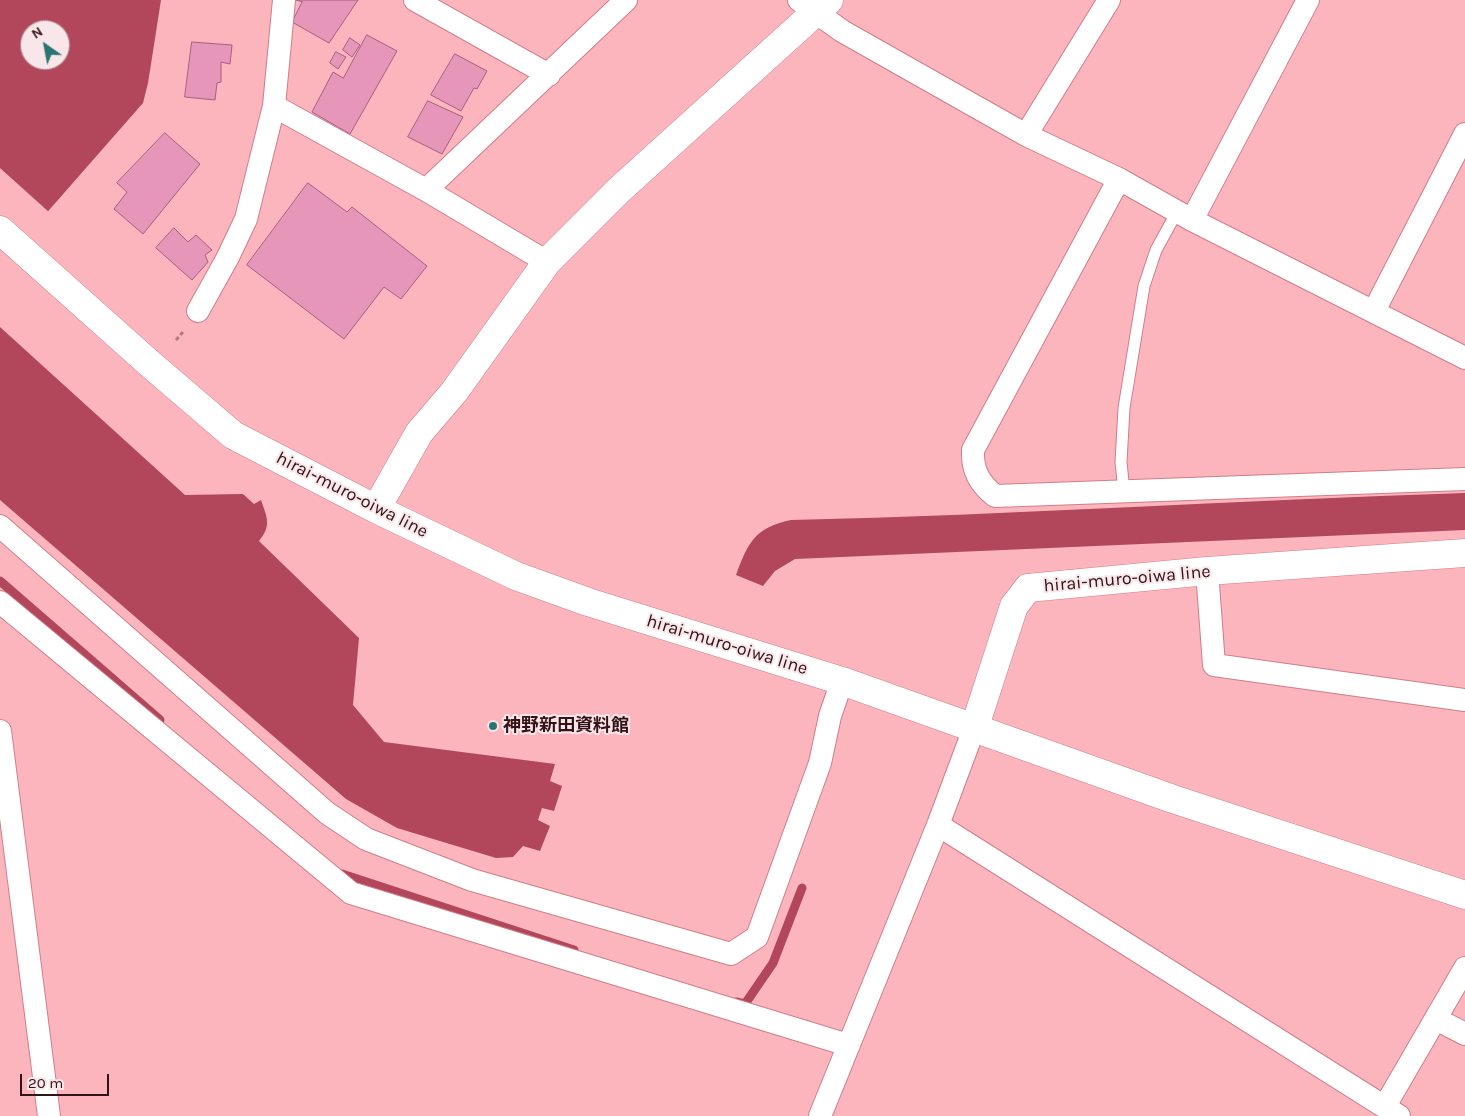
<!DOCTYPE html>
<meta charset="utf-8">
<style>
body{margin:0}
#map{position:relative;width:1465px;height:1116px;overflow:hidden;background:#fcb5bd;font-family:Karla,sans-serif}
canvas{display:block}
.north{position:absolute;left:20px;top:20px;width:50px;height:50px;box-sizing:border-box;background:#f9e6e8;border:1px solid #aa9295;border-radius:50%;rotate:327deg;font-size:14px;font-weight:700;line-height:20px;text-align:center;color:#331318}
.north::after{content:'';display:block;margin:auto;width:18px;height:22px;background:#2a7471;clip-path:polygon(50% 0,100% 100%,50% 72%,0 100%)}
.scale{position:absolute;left:20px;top:1074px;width:89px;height:22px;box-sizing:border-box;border:2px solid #331318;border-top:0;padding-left:6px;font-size:15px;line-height:18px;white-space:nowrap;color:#331318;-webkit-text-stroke:4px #f9e6e8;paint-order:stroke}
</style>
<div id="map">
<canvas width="1465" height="1116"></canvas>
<div class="north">N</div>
<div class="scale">20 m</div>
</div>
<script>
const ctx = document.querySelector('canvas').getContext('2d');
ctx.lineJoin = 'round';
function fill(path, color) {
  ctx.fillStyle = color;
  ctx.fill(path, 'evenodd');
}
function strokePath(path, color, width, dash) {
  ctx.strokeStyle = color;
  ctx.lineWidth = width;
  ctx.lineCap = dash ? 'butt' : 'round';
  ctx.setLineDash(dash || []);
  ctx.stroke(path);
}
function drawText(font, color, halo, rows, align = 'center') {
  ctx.font = font + ' Karla,"Noto Sans JP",sans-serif';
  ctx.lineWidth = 4;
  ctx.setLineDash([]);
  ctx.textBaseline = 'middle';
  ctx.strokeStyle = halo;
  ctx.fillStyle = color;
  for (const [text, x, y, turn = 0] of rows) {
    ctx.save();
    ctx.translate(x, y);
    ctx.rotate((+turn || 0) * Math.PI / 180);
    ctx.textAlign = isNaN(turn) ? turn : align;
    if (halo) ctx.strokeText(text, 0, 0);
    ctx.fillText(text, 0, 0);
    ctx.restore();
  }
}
fill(new Path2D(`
 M0 0H161L148 83 143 103 0 266ZM30 30H60V60H30Z
 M0 327 185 495 243 494 254 504 261 500C267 518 272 525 259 541L359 638 353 705 384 742 555 764 550 781 562 786 554 811 542 808 538 820 550 826 540 851 523 846 513 857 496 858 397 828 346 799 0 500Z
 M1465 493V530L795 559 775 571 763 586 736 575C748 543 754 528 791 520 1016 515 1240 500 1465 493Z`), '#b2465a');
fill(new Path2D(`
 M0 168 50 213 0 268Z`), '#fcb5bd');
strokePath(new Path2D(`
 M0 581 160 720
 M342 874 574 950
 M736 1002 745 1004 773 963 802 888`), '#b2465a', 9);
const building = new Path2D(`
 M296 0H358L329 43 292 22 302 2Z
 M367 35 397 51 350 134 312 112 333 72 343 78Z
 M350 38 360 45 352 57 343 50Z
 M192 42 232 45 230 64 221 62V82L217 83 215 100 185 97Z
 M336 52 346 57 338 69 330 63Z
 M455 54 487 71 477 89 474 88 461 111 431 95Z
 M428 101 463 117 442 154 408 137Z
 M165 133 200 164 143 234 114 209 127 192 117 183Z
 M308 183 347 212 352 207 427 266 401 299 384 287 344 339 247 265Z
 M174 228 188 242 196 235 212 250 205 255 208 262 192 280 156 248Z`);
fill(building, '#e596b9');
strokePath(building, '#a75e80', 1);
const lane = new Path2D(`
 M1124 492 1121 462 1124 408 1144 286 1156 250 1178 210`);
const street = new Path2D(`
 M415 0 549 75
 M799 0 842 31 1026 135 1119 179 1192 220 1465 358
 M274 106 426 190 547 262
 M1026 135 1109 0
 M1119 179 973 450C972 470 979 483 995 496L1465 479
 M426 190 626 0
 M1192 220 1308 0
 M198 311 228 257 246 219 274 106 284 0
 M1374 311 1465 134
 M0 526 327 813 366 839 472 880 731 954 757 937 820 763 830 716 842 681
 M1207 571 1214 665 1465 700
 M0 602 351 893 848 1045
 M0 731 49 1116
 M938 825 1399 1116
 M1436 1019 1465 1034
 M1385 1106 1465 968
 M820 1116 938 825 975 726`);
const secondary = new Path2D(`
 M0 230 149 363 233 435 376 509 516 576 588 602 842 681 1173 799 1465 895
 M376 509 419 433 454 392 547 262 619 190 829 0
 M975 726 1014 606 1028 588 1207 571 1465 553`);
strokePath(lane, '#d17d88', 13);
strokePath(street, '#d17d88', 24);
strokePath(secondary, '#d17d88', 29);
strokePath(new Path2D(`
 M176 340 183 332`), '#b37b81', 3, [4, 2.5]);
strokePath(lane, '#fff', 11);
strokePath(street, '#fff', 22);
strokePath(secondary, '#fff', 28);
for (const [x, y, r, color] of [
 [493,726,5,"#2a7471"]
]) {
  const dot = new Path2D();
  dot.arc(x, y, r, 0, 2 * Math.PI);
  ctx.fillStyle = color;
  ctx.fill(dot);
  strokePath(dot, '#f9e6e8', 2);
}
drawText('18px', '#331318', '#f9e6e8', [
 ["hirai-muro-oiwa line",352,495,27],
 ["hirai-muro-oiwa line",1127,579,-5],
 ["hirai-muro-oiwa line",727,645,17]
]);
drawText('bold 18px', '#331318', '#f9e6e8', [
 ["神野新田資料館",503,726]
], 'left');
</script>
